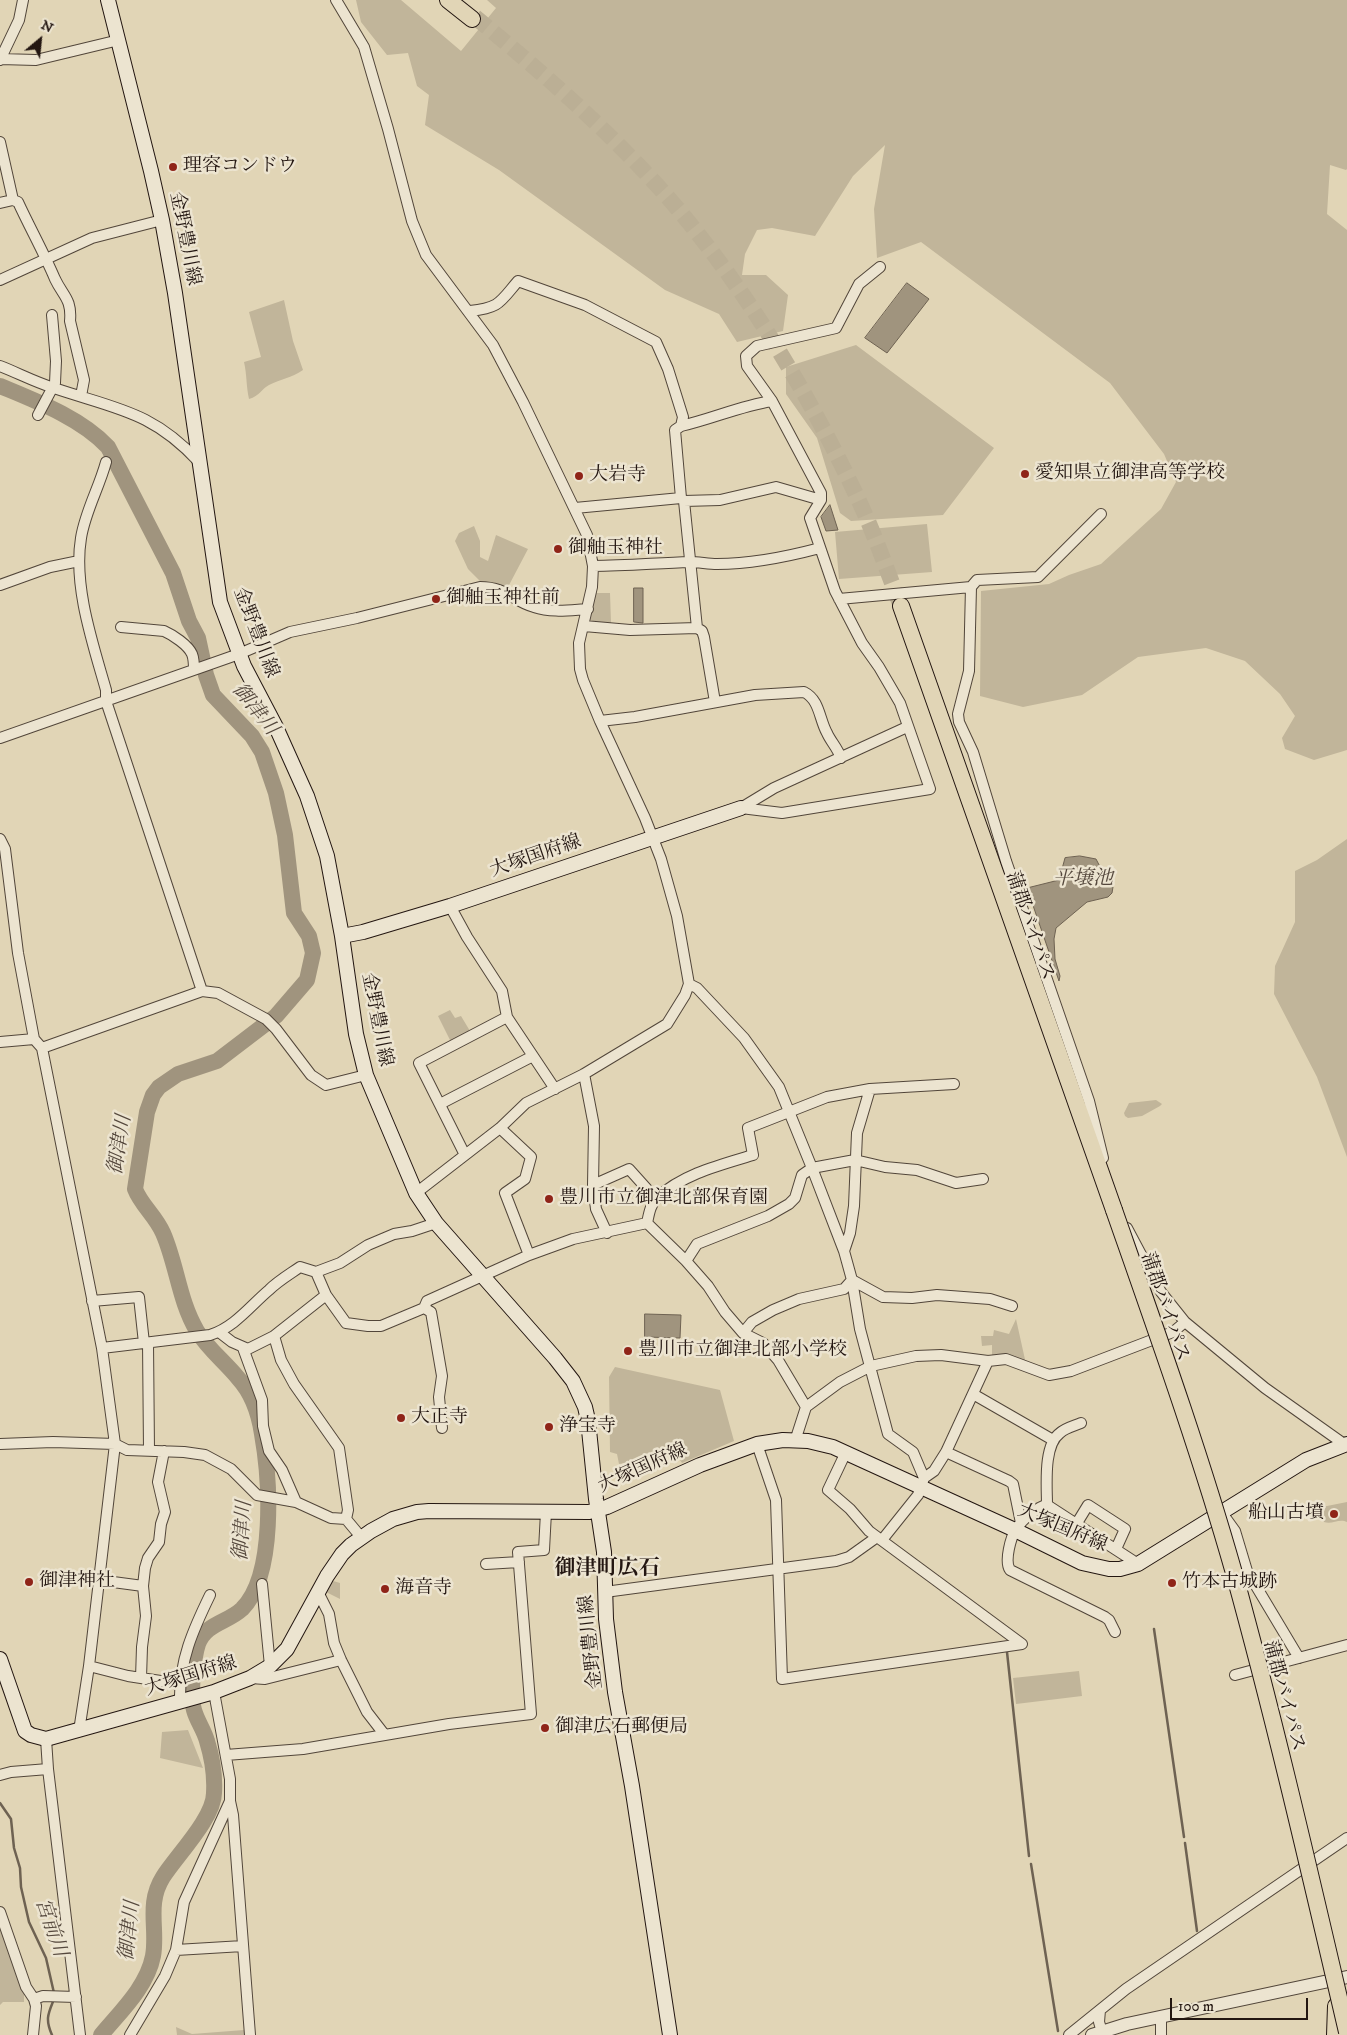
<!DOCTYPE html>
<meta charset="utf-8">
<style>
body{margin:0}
#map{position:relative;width:1347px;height:2035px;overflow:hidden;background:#e1d5b6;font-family:"IM FELL DW Pica",serif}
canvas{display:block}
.north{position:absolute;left:15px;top:15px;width:50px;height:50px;-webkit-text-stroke:4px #ece4d0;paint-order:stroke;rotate:28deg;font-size:14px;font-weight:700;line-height:20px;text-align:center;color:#231611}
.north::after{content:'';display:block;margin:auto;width:18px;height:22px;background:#231611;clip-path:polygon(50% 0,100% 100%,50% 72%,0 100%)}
.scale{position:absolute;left:1170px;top:1998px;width:138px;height:22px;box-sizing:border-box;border:2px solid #231611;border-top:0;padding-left:6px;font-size:15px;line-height:18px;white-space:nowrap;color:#231611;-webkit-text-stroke:4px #ece4d0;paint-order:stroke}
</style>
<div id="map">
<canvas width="1347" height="2035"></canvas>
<div class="north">N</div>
<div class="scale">100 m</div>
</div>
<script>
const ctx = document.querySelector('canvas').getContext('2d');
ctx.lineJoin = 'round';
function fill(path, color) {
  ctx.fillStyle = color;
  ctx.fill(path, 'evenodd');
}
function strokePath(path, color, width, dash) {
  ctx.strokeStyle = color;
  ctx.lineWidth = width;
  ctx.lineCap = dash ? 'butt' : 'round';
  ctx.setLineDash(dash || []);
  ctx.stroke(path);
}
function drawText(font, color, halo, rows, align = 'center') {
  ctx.font = font + ' "IM FELL DW Pica","Noto Serif JP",serif';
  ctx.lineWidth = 5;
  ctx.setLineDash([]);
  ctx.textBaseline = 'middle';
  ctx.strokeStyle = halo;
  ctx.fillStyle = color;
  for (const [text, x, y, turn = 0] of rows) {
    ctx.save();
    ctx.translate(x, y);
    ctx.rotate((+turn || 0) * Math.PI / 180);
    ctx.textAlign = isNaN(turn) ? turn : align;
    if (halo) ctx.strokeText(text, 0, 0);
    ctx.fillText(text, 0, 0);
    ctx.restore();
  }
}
fill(new Path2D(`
 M356 0H401L461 51 496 8 487 0H1347V169L1346 170 1330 165 1327 214 1347 230V750L1314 760 1285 749 1282 738 1295 716 1280 694 1245 661 1206 648 1138 657 1082 695 1023 707 980 696 981 591 1049 584 1069 575 1101 564 1161 509 1176 482 1164 454 1110 383 921 242 877 258 874 209 885 145 853 176 815 236 772 228 757 230 745 254 742 275H766L788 295 783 331 737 342 719 314 665 290 499 170 425 125 429 95 417 86 408 53 387 55 361 22Z
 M284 300 293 341 303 370C291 378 281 379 269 385 261 389 260 396 249 399 246 386 247 375 244 362L261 357 249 312Z
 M856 345 994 448 943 515 851 521 840 513 817 438 786 394V367Z
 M927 524 932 572 839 579 835 532Z
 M474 526 480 541V557L488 561 496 535 528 549 508 587 492 582 480 581 468 569 455 541 459 533Z
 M595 593H610L611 623H592L590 620Z
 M1347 839V1157L1317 1077 1274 994 1275 966 1295 922V871L1317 860Z
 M450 1010 455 1018 461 1016 470 1031 451 1042 438 1016Z
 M1156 1100 1162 1104 1160 1106 1142 1116 1128 1118 1125 1116 1124 1113 1129 1103Z
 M1016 1319 1026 1364 992 1357V1345L982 1346 981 1336H993L994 1330 1009 1334Z
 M615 1367 720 1390 734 1441 682 1463 676 1454 619 1464 617 1454 610 1452 609 1377Z
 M1347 1502V1522C1339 1518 1332 1525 1324 1522L1320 1512 1322 1507Z
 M330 1580 340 1583V1599L324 1591Z
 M1079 1671 1082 1696 1016 1704 1013 1678Z
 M188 1730 203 1768 160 1758 162 1732Z
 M0 1925 24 1994V2002H3L0 2005Z
 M176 2027 192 2034 244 2030 245 2035H177Z`), '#c1b59a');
const water = new Path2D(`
 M907 283 929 299 887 353 865 338Z
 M830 505 838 530 826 531 821 517Z
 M634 588H643V623L634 622Z
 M1080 856 1096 859 1107 880 1113 887 1112 893 1108 897 1087 902 1056 928 1054 939 1055 959 1060 976 1059 981 1027 888 1059 880 1065 858Z
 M645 1314 681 1315 680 1338 645 1337Z`);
fill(water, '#a0947e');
strokePath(water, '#6e6252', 1);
strokePath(new Path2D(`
 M1154 1629 1184 1837
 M1007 1652 1029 1856
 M0 1803 11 1819 14 1848 20 1868 21 1887 29 1922 46 1958 54 1993
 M1185 1843 1197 1931
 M1031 1864 1058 2031
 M52 2035C45 2019 48 2014 54 1999`), '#6e6252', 2.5);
strokePath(new Path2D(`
 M0 386C36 401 81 418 108 447L173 573 189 621 198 638 206 675 213 695 252 736 262 752 276 793 285 835 294 913 309 936 313 953 307 980 276 1016 217 1061 178 1074 159 1087 153 1095 147 1112 135 1189C141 1205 155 1215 163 1233 177 1265 179 1301 197 1331 208 1349 225 1362 238 1378 252 1393 259 1414 262 1434 270 1479 276 1575 242 1609 227 1623 206 1623 198 1644 193 1659 190 1696 194 1710 197 1721 204 1730 207 1741 212 1757 215 1776 214 1793 214 1818 177 1855 163 1877 146 1904 158 1929 153 1956 147 1987 120 2012 101 2035`), '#a0947e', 16);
strokePath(new Path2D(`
 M475 17C544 74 612 133 671 201 748 291 809 394 859 501 875 535 887 571 901 606`), '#bbaf95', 16, [16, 8]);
const minor = new Path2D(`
 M336 0 364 47 388 129 412 221 426 255 493 345 523 402 587 535 593 566 592 587 579 643 580 669 583 680 600 721 645 818 661 859 677 916 689 984 697 988 744 1038 779 1087 812 1168 844 1251 852 1280 860 1329 888 1434 913 1452 924 1478
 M0 59 36 60 119 40
 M0 60 19 20 23 0
 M0 142 13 200 18 202C30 228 44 253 55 279 63 296 72 299 70 321L84 380 81 396
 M0 203 13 200
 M0 280 92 238 162 220
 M470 311C500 308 500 302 518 281L585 305 656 342 668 369 683 417 681 426 675 430 681 498 684 501 697 628 702 631 704 637 715 702
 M0 366C18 373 35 382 54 388 116 409 152 411 199 462
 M38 415 55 383 56 361 52 315
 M681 426C712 419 740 406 772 401
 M106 462C99 488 85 512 81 538 73 586 93 644 106 690V701L202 991
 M684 501 720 500 776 487 821 500
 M575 508 681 498
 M1101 514 1038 577 977 580 971 587 969 671 958 714 959 722 973 752 1006 861 1089 1101 1103 1158
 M593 566C626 566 657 563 690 562 699 562 708 564 717 564 752 564 786 557 820 548
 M0 585 50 567 79 561
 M839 599 971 587
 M584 626 630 630 697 628
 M121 627 164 631C173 635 188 645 192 654 194 659 194 665 194 670
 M600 721 635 717 755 695 804 692C820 700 819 719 827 733 831 742 837 747 841 758
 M0 738 239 654 290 632 357 618 480 587C507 587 512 601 534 607 552 613 570 610 588 609
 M741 808 782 813 930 789 900 703 879 667 862 643 835 591 810 518 821 500V493L772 401 747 366 746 356 757 346 836 328 859 284 880 267
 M741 808 774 788 907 727
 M0 839 5 849 18 953 34 1039 42 1048 102 1348 115 1444 89 1666 79 1731
 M450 906 467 937 502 991 507 1017 555 1089
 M0 1042 34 1039
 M42 1048 202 991 218 993 266 1019 276 1029 311 1075 326 1085 366 1075
 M584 1074 594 1126 593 1185 596 1209 607 1233
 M440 1104 533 1056
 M500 1128 531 1157 525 1179 505 1193 529 1255
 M465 1155 419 1063 507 1017
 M593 1185 629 1169 656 1199
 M416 1193 500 1128 526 1103 584 1074 667 1024 685 995 689 984
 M647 1223C649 1214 650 1205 657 1198 683 1174 720 1165 753 1155L748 1128 827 1097 870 1089 954 1084
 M1127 1228 1161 1292 1185 1322 1265 1388 1344 1444
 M844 1251 850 1233 854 1206 857 1133 870 1089
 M686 1261 697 1244 768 1216 789 1204 795 1198 802 1175 812 1168 855 1160 885 1167 917 1170 956 1183 983 1179
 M316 1272 326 1295 346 1323 368 1326H381L424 1308 427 1301 529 1255 573 1239 647 1223 686 1261 708 1286 725 1312 743 1333 763 1343 778 1360 806 1407
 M92 1301 139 1297 144 1343
 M424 1308 431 1312 442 1376 439 1397 442 1428
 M219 1332 232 1342 248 1349 274 1336 326 1295
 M743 1333 752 1322 773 1310 799 1299 844 1289 852 1280 883 1297 912 1298 937 1295 990 1299 1012 1306
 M274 1336 281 1360 294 1384 339 1448 348 1510 346 1519 361 1537
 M148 1342 149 1450
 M102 1348 210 1335C235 1327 250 1306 269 1290 278 1281 290 1274 300 1267L316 1272 340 1263 368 1245 394 1234 412 1231 436 1223
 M243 1348 262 1400 263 1426 269 1451 282 1470 296 1502
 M973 1394 1053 1440
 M795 1441 806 1407 840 1382 871 1366 916 1356 941 1355 988 1361 1006 1359 1049 1375 1071 1371 1173 1332 1185 1322
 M0 1444 53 1442 115 1444 127 1450 184 1452 205 1455 231 1469 257 1495 296 1502 331 1518 346 1519
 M757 1444 776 1500 782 1679 1022 1644
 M846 1452 828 1490 850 1509 869 1531 1022 1644
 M946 1452 1009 1481 1013 1484 1021 1523
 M1047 1505C1047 1486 1043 1445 1060 1433 1065 1428 1074 1426 1081 1423
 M1222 1513 1235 1531 1247 1571 1299 1658
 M1077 1523 1088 1505 1125 1529 1116 1549
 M882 1540 918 1495 924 1478 934 1471 946 1452 988 1361
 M486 1564 519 1562
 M98 1580 143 1586
 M262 1584 270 1666
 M318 1592 329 1614 334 1643 341 1660 367 1712 384 1734
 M605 1592 836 1561 849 1557 877 1537
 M1115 1632 1109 1620 1105 1617 1010 1570C1004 1561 1011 1537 1016 1529 1022 1520 1037 1507 1047 1505L1138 1564
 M89 1666 128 1676 180 1684
 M1235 1675 1347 1645
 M141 1678 142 1647 146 1616 143 1586 145 1568 148 1558 159 1542 161 1524 165 1512 158 1482 164 1451
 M250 1678 265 1679 341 1660
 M180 1701C179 1661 193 1630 210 1595
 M46 1739 48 1769 80 2035
 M226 1755 303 1749 449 1724 531 1714 518 1552 544 1550 546 1512
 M0 1775 11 1772 48 1769
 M230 1801 233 1815 250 2035
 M0 1912 26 1987 34 1999 36 2006 33 2035
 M176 1950 243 1946
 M34 1999 43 1996 76 1997
 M1100 2010 1099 2022 1102 2032
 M1161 2017V2035
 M130 2035 165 1976 176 1950 184 1902 230 1801V1779L214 1692
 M1069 2035 1126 1989 1347 1838`);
const tertiary = new Path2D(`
 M1092 2035 1127 2024 1347 1977`);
const secondary = new Path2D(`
 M108 0 151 171 162 220 175 293 220 602 244 666 276 727 307 796 327 856 342 936 356 1034 366 1075 416 1193 436 1223 555 1358 573 1381 585 1407 588 1420 596 1499 604 1552 606 1619 615 1692 632 1786 670 2035
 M342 936 363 932 450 906 741 808
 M0 1659 25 1731 31 1735 46 1739 214 1692 250 1678 270 1666 287 1649 327 1576 342 1554 351 1545 371 1531 393 1519 417 1512 429 1511 589 1512 607 1507 700 1465 757 1444 783 1440 808 1441 833 1447 1015 1530 1082 1563 1109 1569H1120L1138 1564 1306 1460 1347 1444`);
const trunk = new Path2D(`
 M448 0 472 19
 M901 606 1114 1210
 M1335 2035 1336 2006`);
strokePath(minor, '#52463a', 12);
strokePath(tertiary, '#52463a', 14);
strokePath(secondary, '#231611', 16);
strokePath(trunk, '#231611', 18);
strokePath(minor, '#ece4d0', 10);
strokePath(tertiary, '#ece4d0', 12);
strokePath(secondary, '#ece4d0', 14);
strokePath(trunk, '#e1d5b6', 16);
const trunkBridge = new Path2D(`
 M1114 1210C1156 1330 1199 1450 1234 1573 1276 1725 1311 1878 1347 2032`);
strokePath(trunkBridge, '#231611', 18, []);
strokePath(trunkBridge, '#e1d5b6', 16);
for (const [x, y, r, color] of [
 [173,167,5,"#8f2418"],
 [1025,474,5,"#8f2418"],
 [579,476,5,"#8f2418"],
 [558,549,5,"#8f2418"],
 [436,599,5,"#8f2418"],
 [549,1199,5,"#8f2418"],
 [628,1351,5,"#8f2418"],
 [401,1418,5,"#8f2418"],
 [549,1427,5,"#8f2418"],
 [1334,1514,5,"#8f2418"],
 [29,1582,5,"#8f2418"],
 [1172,1583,5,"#8f2418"],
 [385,1589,5,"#8f2418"],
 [545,1728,5,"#8f2418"]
]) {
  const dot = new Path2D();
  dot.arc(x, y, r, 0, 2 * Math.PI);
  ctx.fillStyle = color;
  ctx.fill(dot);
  strokePath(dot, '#ece4d0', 2);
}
drawText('19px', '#231611', '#ece4d0', [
 ["理容コンドウ",183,167],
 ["愛知県立御津高等学校",1035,474],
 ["大岩寺",589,476],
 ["御舳玉神社",568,549],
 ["御舳玉神社前",446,599],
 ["豊川市立御津北部保育園",559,1199],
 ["豊川市立御津北部小学校",638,1351],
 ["大正寺",411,1418],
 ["浄宝寺",559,1427],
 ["船山古墳",1324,1514,"right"],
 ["御津神社",39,1582],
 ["竹本古城跡",1182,1583],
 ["海音寺",395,1589],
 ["御津広石郵便局",555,1728]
], 'left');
drawText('19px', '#231611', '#ece4d0', [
 ["金野豊川線",184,239,79],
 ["金野豊川線",255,633,69],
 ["大塚国府線",536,857,-19],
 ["蒲郡バイパス",1029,926,71],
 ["金野豊川線",376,1020,79],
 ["蒲郡バイパス",1164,1307,71],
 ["大塚国府線",643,1469,-24],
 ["大塚国府線",1062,1529,23],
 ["金野豊川線",592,1642,-96],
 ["大塚国府線",191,1677,-17],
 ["蒲郡バイパス",1283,1696,75]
]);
drawText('italic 20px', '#55483d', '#ece4d0', [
 ["御津川",254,710,51],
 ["平壌池",1083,880],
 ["御津川",121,1145,-81],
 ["御津川",244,1531,-86],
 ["宮前川",50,1928,71],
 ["御津川",131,1931,-84]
]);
drawText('bold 21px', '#231611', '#ece4d0', [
 ["御津町広石",607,1570]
]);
</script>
